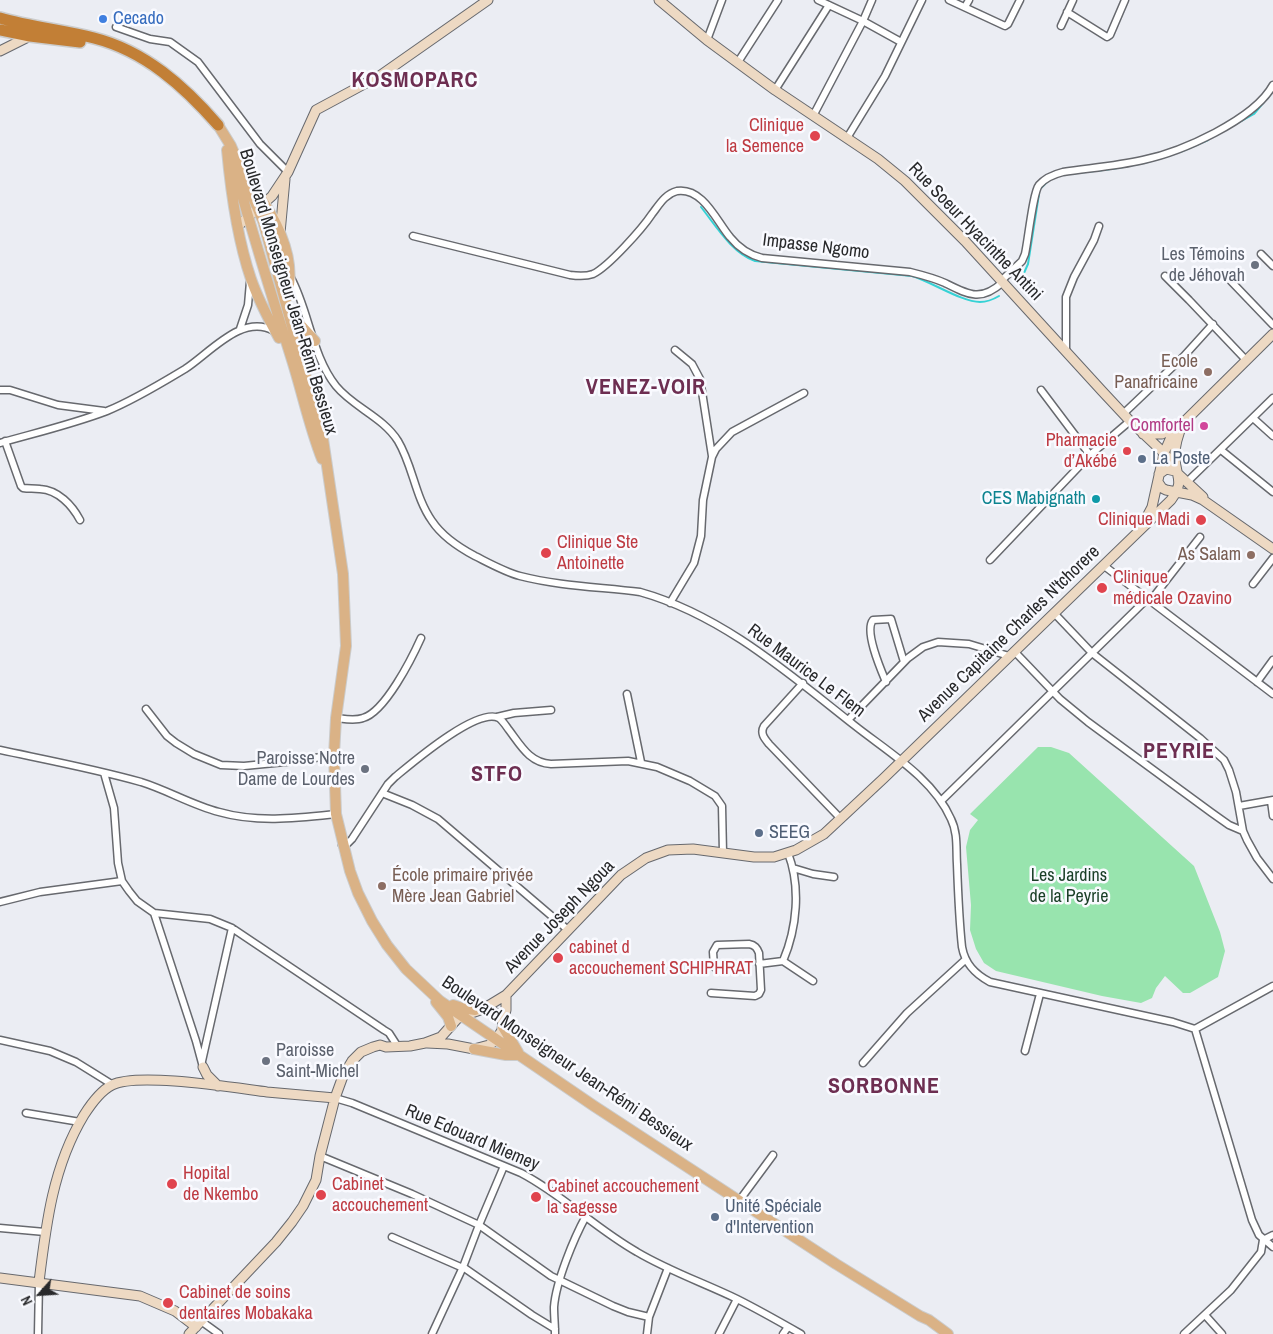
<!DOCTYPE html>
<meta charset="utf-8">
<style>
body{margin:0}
#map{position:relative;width:1273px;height:1334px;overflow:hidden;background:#ebedf3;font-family:"Archivo Narrow",sans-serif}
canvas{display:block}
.north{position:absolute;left:15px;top:1269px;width:50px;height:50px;-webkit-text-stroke:4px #f9faff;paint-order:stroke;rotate:244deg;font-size:14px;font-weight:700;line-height:20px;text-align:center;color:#28292b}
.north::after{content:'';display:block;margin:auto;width:18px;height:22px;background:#28292b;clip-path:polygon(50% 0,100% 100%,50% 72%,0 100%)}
</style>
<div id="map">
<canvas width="1273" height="1334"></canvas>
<div class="north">N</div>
</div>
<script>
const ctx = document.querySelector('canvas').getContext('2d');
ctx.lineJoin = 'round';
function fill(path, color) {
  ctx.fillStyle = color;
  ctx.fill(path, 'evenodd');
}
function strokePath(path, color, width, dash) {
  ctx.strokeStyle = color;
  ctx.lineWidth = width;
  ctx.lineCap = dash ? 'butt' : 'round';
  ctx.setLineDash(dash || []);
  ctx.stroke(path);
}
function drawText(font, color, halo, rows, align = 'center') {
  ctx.font = font + ' "Archivo Narrow",sans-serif';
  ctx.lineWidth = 5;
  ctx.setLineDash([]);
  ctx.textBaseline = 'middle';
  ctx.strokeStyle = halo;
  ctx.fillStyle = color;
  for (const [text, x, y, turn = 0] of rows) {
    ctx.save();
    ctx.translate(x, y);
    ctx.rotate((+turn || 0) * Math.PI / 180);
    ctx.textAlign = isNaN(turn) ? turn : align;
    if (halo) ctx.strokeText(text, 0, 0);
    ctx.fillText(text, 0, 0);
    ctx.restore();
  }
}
fill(new Path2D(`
 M1038 747H1051L1069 753 1194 866 1220 932 1225 951 1218 977 1190 993H1183L1165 976 1156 988 1152 998 1141 1003 1102 996 996 971 984 963 976 949 970 930 971 905 966 847 970 830 978 820 970 814Z`), '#98e4ae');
strokePath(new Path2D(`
 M1227 129 1254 114 1273 91
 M1180 152 1208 140
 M1068 174C1103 170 1137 167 1171 155
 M1040 189 1047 182
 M701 207C716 226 732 253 755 261L912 276C932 282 962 302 980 302 987 302 994 299 999 296
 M1018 280 1024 273 1028 264 1039 194`), '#36d2d5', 2);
const street = new Path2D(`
 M818 0 863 21 901 42
 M949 0 1005 26 1008 24 1020 0
 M965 7 969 0
 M1067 12 1107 37 1110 35 1125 0
 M1061 26 1073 0
 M116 27 150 39 170 42 198 62 260 144 288 172
 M707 40 722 0
 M738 62 778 0
 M775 90 829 5
 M813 116 863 21 872 0
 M847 138 885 76 922 0
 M413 236 570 275C577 276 585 277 593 274 608 267 642 229 652 214 659 205 665 194 677 191 703 187 717 222 730 237 738 247 750 255 762 258L910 272C922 275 934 278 945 283 969 295 981 302 1003 282
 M1261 254 1273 266
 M1165 276 1189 300 1246 360
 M1226 276 1273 325
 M291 278C309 311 312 356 336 386 353 407 383 417 398 441 413 466 415 497 432 521 442 536 458 547 475 556 489 563 505 572 520 576 559 586 600 587 640 592 722 615 788 673 854 725 888 752 933 778 951 819 958 833 956 849 957 864 958 892 959 919 962 947 965 964 975 974 990 982L1173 1022 1195 1029 1273 986
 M1002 280 1022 261 1025 254C1028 241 1033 192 1039 185 1045 178 1055 174 1063 172 1090 168 1117 166 1143 160 1181 152 1254 120 1273 85
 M240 329 248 305 250 282
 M675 350 692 364 700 379 712 456
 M1066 351V297L1074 277 1094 240 1099 226
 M0 390H10L58 405 104 411
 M1041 390 1090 455
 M1123 414 1184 356 1213 324
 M1253 418 1273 436
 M5 441 21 486 23 488C29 489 34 488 40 489 58 490 72 505 80 520
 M0 443C35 433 73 424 107 411 134 400 160 384 185 369 210 353 242 313 274 331
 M1221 450 1273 492
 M1187 482 1273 398
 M990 560 1090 455 1130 421
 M1103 565 1273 694
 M1253 584 1273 558
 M1151 600 1200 537
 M670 603 694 563 701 536 703 500 712 457 716 449 732 432 804 393
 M1054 613 1092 653 1200 738 1224 760 1229 770 1236 792 1243 831 1247 840 1257 858 1273 879
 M1014 651 1060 699 1088 722 1212 813 1229 825 1243 831
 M886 682C881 670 864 631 873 620L891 619 904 662
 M1257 682 1273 660
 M803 683 764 726C760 733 764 738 769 744L841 819
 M627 694 641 762
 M146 709 167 736 176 743 194 754 221 765 244 766 295 761 334 755
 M497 717 514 713 551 710
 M336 718C345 719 355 721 363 718 385 712 412 658 421 638
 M848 720 908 658 923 647 938 642 969 644 1009 656
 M0 750C47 760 95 769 141 782 167 790 192 805 219 812 257 823 298 818 336 814
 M104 773 114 808 118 863 122 881 129 891 137 901 154 913 210 919 232 928 384 1030 389 1033 398 1047
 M382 793 412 805 438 819 568 930
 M942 800 1148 598
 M1271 801 1273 816
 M1239 806 1273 800
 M342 845 348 843 352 839 388 784 395 777C412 763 477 707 499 718 503 721 506 726 509 730 521 746 530 763 551 764L628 761 657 767 690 781 715 796 722 806 723 853
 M793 868 813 874 834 877
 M0 902 40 892 122 881
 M154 913 196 1041 203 1067
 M783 961C797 928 801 887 788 853
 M783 961 813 981
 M759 964 783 961
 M711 993 755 996 759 994 761 990 759 953C757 948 755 945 749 944L717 945 713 952 714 967
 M1195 1029 1252 1220 1259 1235 1273 1247
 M0 1040 50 1051 76 1062 113 1085
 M1025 1051 1040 994
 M202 1061 232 928
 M863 1063 907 1013 965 960
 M335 1098 352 1103 521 1173C563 1195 596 1229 637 1252 669 1271 704 1283 737 1299 759 1310 780 1322 801 1334
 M26 1113 80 1122
 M320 1156 412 1194 479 1225 551 1276 613 1306 628 1312 649 1317
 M739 1201 773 1155
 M0 1228 45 1232
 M392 1237 463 1268
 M463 1267 532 1315 555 1329
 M1205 1315 1222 1334
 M201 1321 219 1334
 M38 1334 39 1282
 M432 1334 463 1267 479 1225 504 1166
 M555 1334C555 1325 554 1316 554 1307 556 1281 574 1238 586 1216
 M647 1334 649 1317 668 1268
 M719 1334 737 1299
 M783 1334 788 1327
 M1184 1334 1231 1290 1261 1252 1263 1240 1273 1235`);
const secondary = new Path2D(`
 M659 0 707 40 775 90 878 159 905 181 965 241 1102 391 1130 421 1164 453 1176 469
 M0 51 30 36
 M238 226 272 196 288 172 316 110 381 75 488 0
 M280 233 285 179
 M1143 434H1162L1183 423 1273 334
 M1159 474 1166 469 1175 471 1203 497
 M1158 482 1162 488 1166 490 1192 495 1203 500 1273 549
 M1143 524 1152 507 1164 453 1175 428
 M483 1009 494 1012 503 1021
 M427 1043 448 1044 474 1049 489 1045 496 1040 502 1030 503 1021 506 1010V995
 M203 1067 207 1075 218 1086
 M0 1278 140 1296 175 1311 196 1327
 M39 1282C46 1224 53 1166 84 1115 91 1104 100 1091 112 1085 138 1072 235 1088 267 1092 289 1094 312 1096 335 1098
 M189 1334 276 1242 292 1222 303 1206 316 1180 320 1156 335 1098 343 1076 352 1061 361 1052 373 1047 380 1045 386 1047 410 1046 425 1043 441 1037 457 1019 463 1016 483 1009 506 995 621 875 646 858 668 850 693 849 754 857H774L796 850 824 834 884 778 1171 500C1185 481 1176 478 1175 458 1174 446 1178 435 1183 423`);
const primary = new Path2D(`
 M218 125 231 146 263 221 323 439 343 574 346 646 336 718 334 755 336 814 350 871 358 893 372 921 387 945 406 969 440 1001 594 1106 836 1264 920 1316 929 1320 948 1334
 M227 150C231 193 237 238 251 279 258 299 269 320 279 338
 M234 167C252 231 271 294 291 357 302 391 309 426 322 459
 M255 190C277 220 298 261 286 299
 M290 313 315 341
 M436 1002 448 1017 451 1026
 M453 1005 462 1008 475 1010
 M503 1027 518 1052
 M474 1049 506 1055H519`);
const highway = new Path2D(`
 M0 18C31 27 63 30 94 38 145 51 184 86 218 125
 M0 30 30 36 80 42`);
strokePath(street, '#67696e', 9);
strokePath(secondary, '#67696e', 11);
strokePath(primary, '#cbcccc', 12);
strokePath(highway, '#cbcccc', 14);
strokePath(street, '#fff', 6);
strokePath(secondary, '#edd9c3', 9);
strokePath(primary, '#dab286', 10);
strokePath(highway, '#c27f36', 11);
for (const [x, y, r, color] of [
 [103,19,5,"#3f7fe0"],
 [815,136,6,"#e0444e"],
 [1255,265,5,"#6b7280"],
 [1208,372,5,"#8d6e63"],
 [1204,426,5,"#d1479c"],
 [1127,451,5,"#e0444e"],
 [1142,459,5,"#5c6f8a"],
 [1096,499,5,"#0f9aa8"],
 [1201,520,6,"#e0444e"],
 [546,553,6,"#e0444e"],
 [1251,555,5,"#8d6e63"],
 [1102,588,6,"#e0444e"],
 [365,769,5,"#6b7280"],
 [759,833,5,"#5c6f8a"],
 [382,886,5,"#8d6e63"],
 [558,958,6,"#e0444e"],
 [266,1061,5,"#6b7280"],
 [172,1184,6,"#e0444e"],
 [321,1195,6,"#e0444e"],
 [536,1197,6,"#e0444e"],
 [715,1217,5,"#5c6f8a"],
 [168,1303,6,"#e0444e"]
]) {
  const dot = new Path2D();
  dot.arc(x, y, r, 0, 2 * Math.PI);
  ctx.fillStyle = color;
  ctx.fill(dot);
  strokePath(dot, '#f9faff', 2);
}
drawText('18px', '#366cbe', '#f9faff', [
 ["Cecado",113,19]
], 'left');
drawText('18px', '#be3a42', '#f9faff', [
 ["Clinique",804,126,"right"],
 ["la Semence",804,147,"right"],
 ["Pharmacie",1117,441,"right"],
 ["d’Akébé",1117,462,"right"],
 ["Clinique Madi",1190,520,"right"],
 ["Clinique Ste",557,543],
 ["Antoinette",557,564],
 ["Clinique",1113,578],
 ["médicale Ozavino",1113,599],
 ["cabinet d",569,948],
 ["accouchement SCHIPHRAT",569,969],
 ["Hopital",183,1174],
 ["de Nkembo",183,1195],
 ["Cabinet",332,1185],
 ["accouchement",332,1206],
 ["Cabinet accouchement",547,1187],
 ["la sagesse",547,1208],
 ["Cabinet de soins",179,1293],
 ["dentaires Mobakaka",179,1314]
], 'left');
drawText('18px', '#28292b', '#f9faff', [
 ["Rue Soeur Hyacinthe Antini",975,232,46],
 ["Impasse Ngomo",816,247,7],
 ["Boulevard Monseigneur Jean-Rémi Bessieux",288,292,73],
 ["Avenue Capitaine Charles N'tchorere",1009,634,-44],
 ["Rue Maurice Le Flem",806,671,37],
 ["Avenue Joseph Ngoua",560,917,-46],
 ["Boulevard Monseigneur Jean-Rémi Bessieux",567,1064,34],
 ["Rue Edouard Miemey",472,1138,23]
]);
drawText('18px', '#5b616d', '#f9faff', [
 ["Les Témoins",1245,255],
 ["de Jéhovah",1245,276],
 ["Paroisse Notre",355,759],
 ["Dame de Lourdes",355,780],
 ["Paroisse",276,1051,"left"],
 ["Saint-Michel",276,1072,"left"]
], 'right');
drawText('18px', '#785e54', '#f9faff', [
 ["Ecole",1198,362],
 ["Panafricaine",1198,383],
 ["As Salam",1241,555],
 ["École primaire privée",392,876,"left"],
 ["Mère Jean Gabriel",392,897,"left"]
], 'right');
drawText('18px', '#b23c85', '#f9faff', [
 ["Comfortel",1194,426]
], 'right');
drawText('18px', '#4e5e75', '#f9faff', [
 ["La Poste",1152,459],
 ["SEEG",769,833],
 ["Unité Spéciale",725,1207],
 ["d'Intervention",725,1228]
], 'left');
drawText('18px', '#0d838f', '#f9faff', [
 ["CES Mabignath",1086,499]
], 'right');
drawText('18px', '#193e26', '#f9faff', [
 ["Les Jardins",1069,876],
 ["de la Peyrie",1069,897]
]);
ctx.letterSpacing = '1px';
drawText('bold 22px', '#6d2e51', '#f9faff', [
 ["KOSMOPARC",415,81],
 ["VENEZ-VOIR",646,388],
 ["PEYRIE",1179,752],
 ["STFO",497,775],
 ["SORBONNE",884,1087]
]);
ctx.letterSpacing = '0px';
</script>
